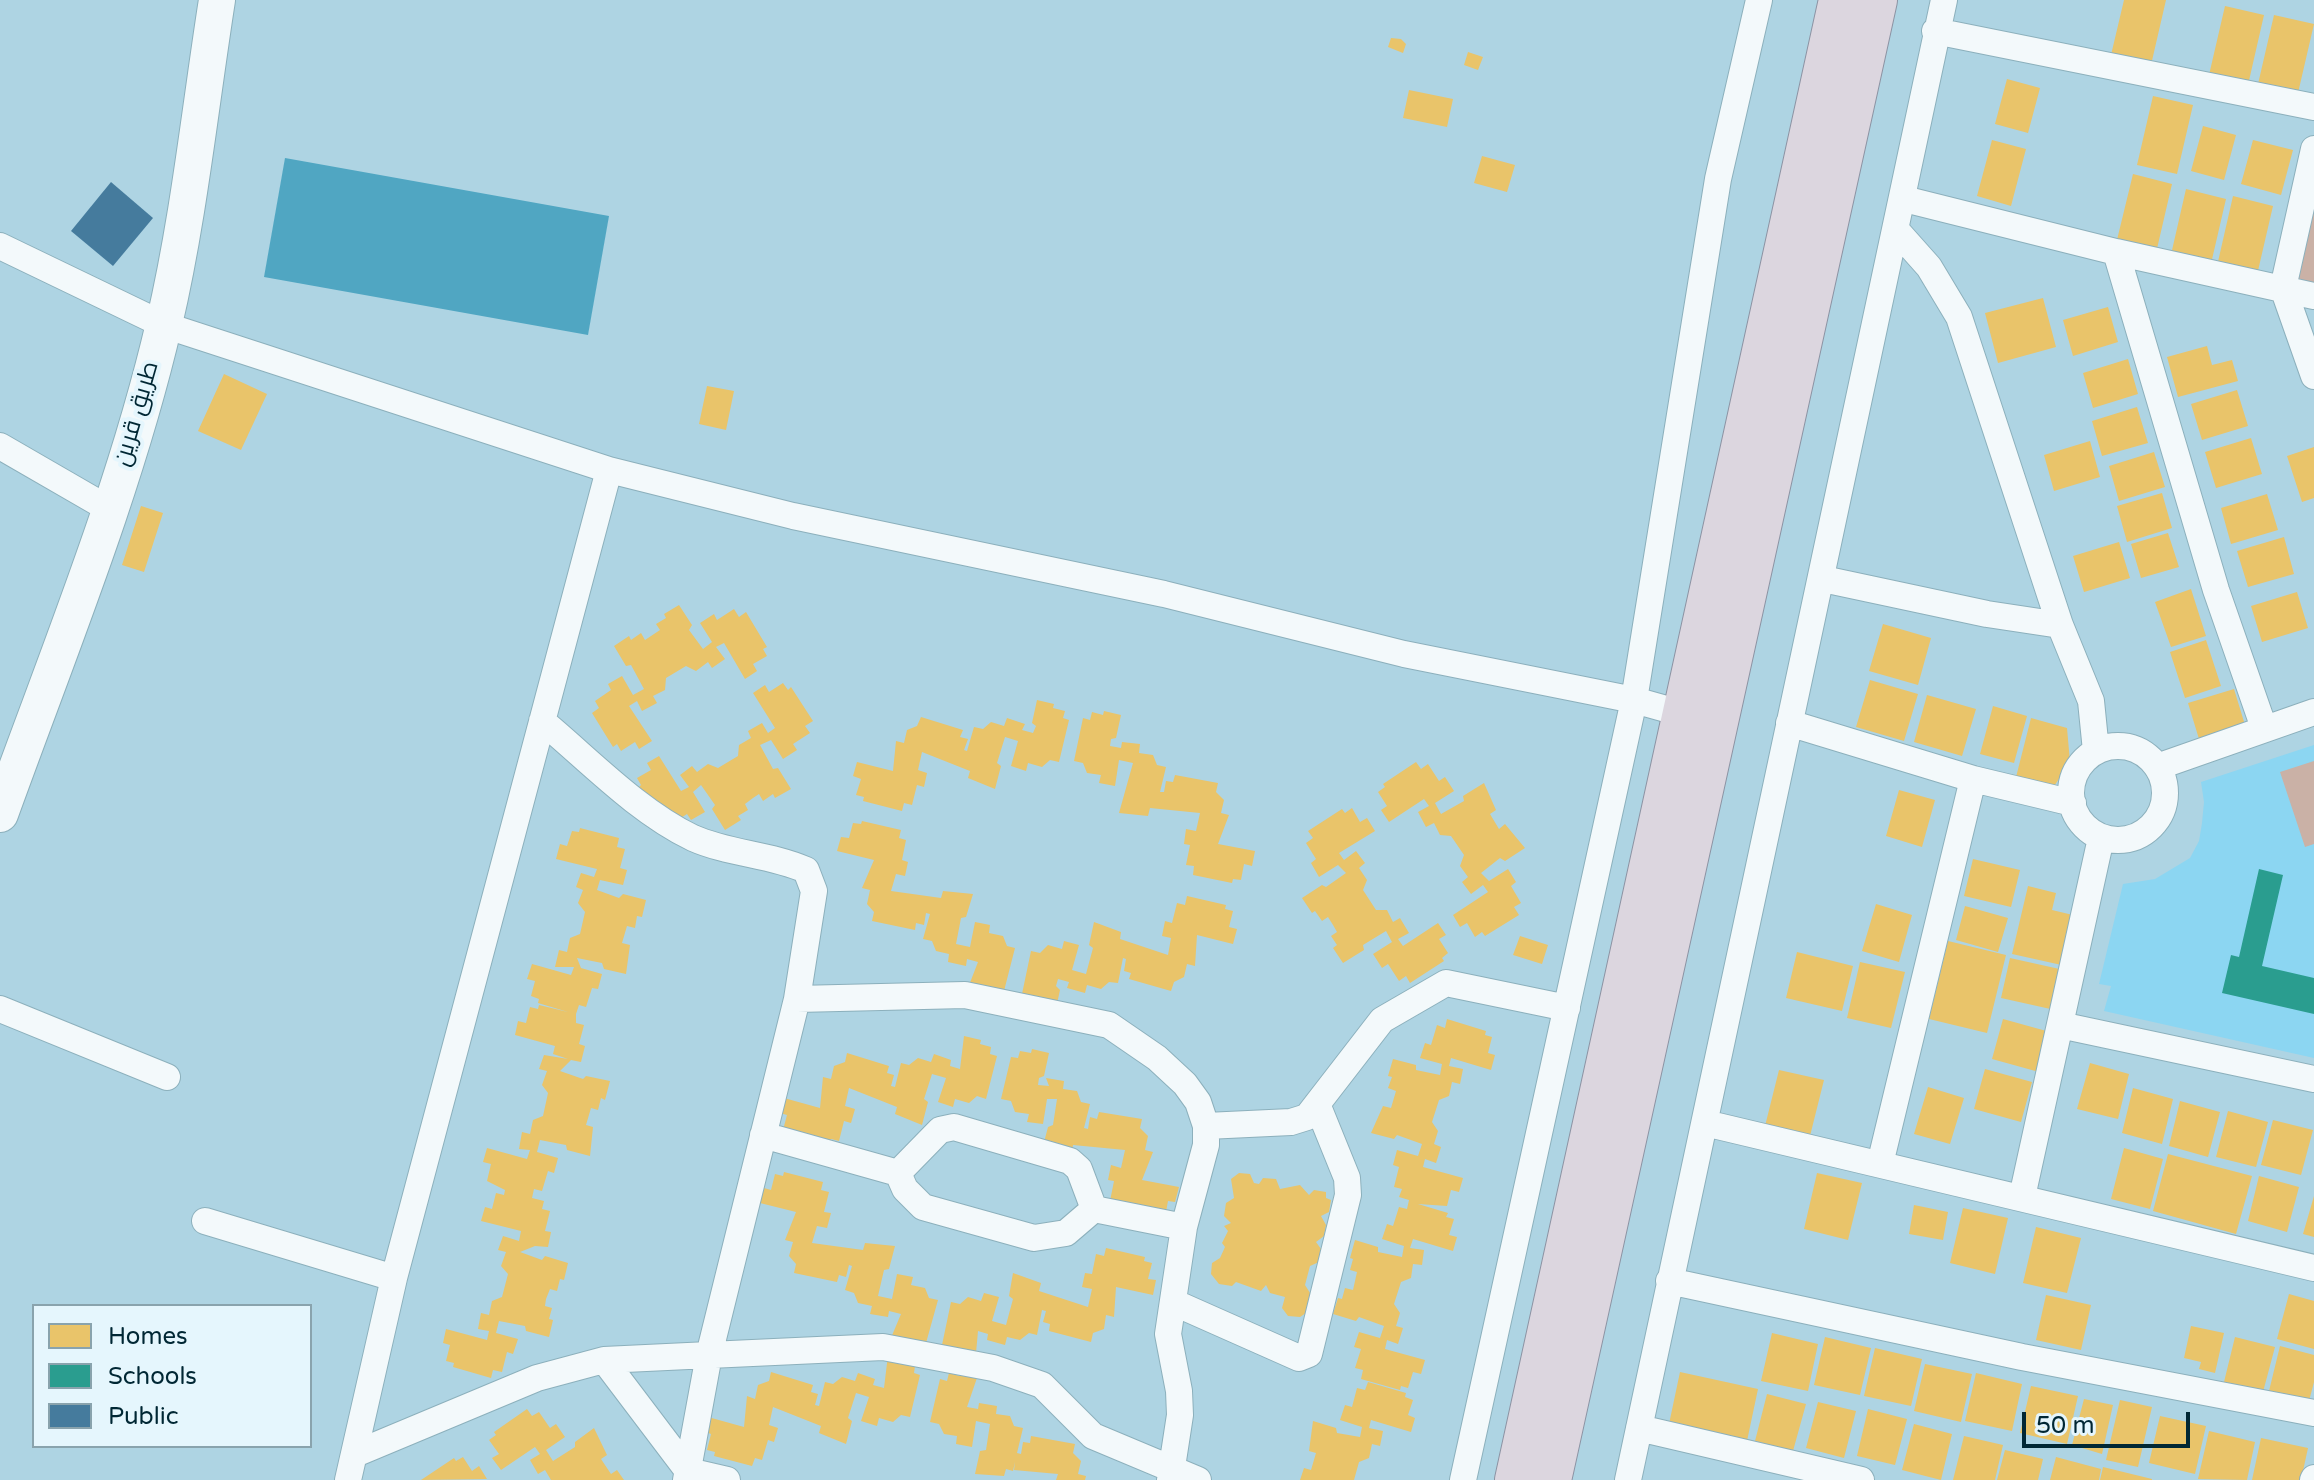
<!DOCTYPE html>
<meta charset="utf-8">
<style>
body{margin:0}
#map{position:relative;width:2314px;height:1480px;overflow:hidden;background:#aed4e3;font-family:"Varela Round",sans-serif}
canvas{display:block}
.legend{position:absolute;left:32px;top:1304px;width:280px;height:144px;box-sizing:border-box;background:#e5f6fd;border:2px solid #89a3ad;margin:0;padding:10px 14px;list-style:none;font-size:24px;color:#002734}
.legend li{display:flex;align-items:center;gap:16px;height:40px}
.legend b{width:40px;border:2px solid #89a3ad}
.scale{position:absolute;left:2022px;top:1412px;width:168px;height:36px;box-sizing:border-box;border:4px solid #002734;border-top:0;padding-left:10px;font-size:24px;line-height:28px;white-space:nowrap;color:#002734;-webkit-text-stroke:6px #e5f6fd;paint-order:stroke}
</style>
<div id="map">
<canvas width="2314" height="1480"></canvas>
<ul class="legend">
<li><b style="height:22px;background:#e9c46a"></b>Homes</li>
<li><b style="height:22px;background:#2a9d8f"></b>Schools</li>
<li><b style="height:22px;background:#457b9d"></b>Public</li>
</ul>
<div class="scale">50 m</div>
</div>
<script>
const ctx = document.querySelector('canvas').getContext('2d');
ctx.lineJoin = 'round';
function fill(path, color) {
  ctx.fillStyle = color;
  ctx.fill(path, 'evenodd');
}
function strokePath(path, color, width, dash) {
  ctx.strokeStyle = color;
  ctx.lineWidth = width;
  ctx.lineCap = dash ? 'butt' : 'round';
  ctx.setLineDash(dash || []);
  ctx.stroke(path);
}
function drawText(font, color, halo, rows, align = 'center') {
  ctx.font = font + ' "Varela Round",Cairo,sans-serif';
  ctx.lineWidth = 8;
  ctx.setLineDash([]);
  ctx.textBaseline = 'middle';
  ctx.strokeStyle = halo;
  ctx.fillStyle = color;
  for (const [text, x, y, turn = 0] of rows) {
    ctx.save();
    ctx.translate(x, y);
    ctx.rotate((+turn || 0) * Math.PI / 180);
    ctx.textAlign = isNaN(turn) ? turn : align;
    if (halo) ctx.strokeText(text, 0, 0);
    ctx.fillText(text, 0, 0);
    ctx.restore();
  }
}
fill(new Path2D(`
 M2314 745V1058L2104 1011 2111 986 2099 984 2123 884 2155 879 2190 858 2199 841 2202 823 2204 802 2201 782Z`), '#8cd6f2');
fill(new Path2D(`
 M2314 184V290L2297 281Z
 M2314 761V844L2305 847 2280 772Z`), '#cab1a6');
fill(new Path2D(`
 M285 158 609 216 588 335 264 277Z`), '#50a6c2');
fill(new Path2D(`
 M2124 0H2166L2151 65 2111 55Z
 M2225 6 2264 15 2248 85 2209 75Z
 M2274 15 2314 24 2298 93 2258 84Z
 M1391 38 1401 39 1406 44 1403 53 1388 47Z
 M1468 52 1483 57 1478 70 1464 65Z
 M2007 79 2040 88 2028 133 1995 124Z
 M1409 90 1453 99 1447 127 1403 118Z
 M2153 96 2193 105 2177 174 2137 165Z
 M2203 126 2236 135 2224 180 2191 171Z
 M1992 140 2026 149 2011 206 1977 196Z
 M2253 140 2293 150 2281 195 2241 184Z
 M1482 156 1515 165 1507 192 1474 183Z
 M2133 174 2172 184 2156 253 2116 244Z
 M2186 189 2226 199 2210 268 2170 259Z
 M2233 196 2273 206 2257 275 2217 266Z
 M2043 298 2056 347 1998 363 1985 313Z
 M2108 307 2118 342 2073 356 2063 320Z
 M2207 346 2212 365 2232 360 2238 381 2178 397 2167 357Z
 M2128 359 2138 394 2093 408 2083 373Z
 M224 374 267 394 241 450 198 431Z
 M707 386 734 391 726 430 699 424Z
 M2237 390 2248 426 2202 440 2191 404Z
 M2137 407 2148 443 2102 456 2092 421Z
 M2251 438 2262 474 2216 488 2205 452Z
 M2090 441 2100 477 2054 491 2044 455Z
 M2314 447V498L2302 502 2287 456Z
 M2154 452 2165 487 2119 501 2109 466Z
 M2162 493 2172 528 2127 542 2117 506Z
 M2267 494 2278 530 2231 544 2221 508Z
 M141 506 163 513 144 572 122 565Z
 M2168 533 2179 567 2141 578 2131 544Z
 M2284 537 2294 574 2248 587 2237 551Z
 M2119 542 2130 578 2084 592 2073 556Z
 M2191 589 2206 636 2171 647 2155 602Z
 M2297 592 2308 628 2262 642 2251 606Z
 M679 605 692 625 689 630 703 649 712 642 700 623 714 614 717 620 734 609 739 617 746 612 767 647 763 649 767 656 753 664 757 671 745 679 724 643 716 647 725 659 712 668 708 662 696 671 686 666 666 678 665 690 653 696 657 703 642 711 637 701 629 706 652 741 639 749 635 742 621 751 617 744 613 747 592 713 599 708 595 701 611 690 608 684 622 676 633 695 644 689 631 665 626 666 614 646 629 636 631 640 641 633 645 640 660 630 656 624 666 618 664 614Z
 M1883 624 1931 638 1918 685 1869 671Z
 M2206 640 2221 686 2185 698 2170 652Z
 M1870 680 1918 694 1904 741 1856 727Z
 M783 683 788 690 791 687 813 721 805 726 810 733 793 744 797 750 783 759 771 740 760 745 773 769 778 768 791 789 775 798 773 794 763 801 759 794 753 798 745 804 748 810 738 816 741 820 725 830 712 809 715 805 701 785 693 792 705 812 691 820 687 814 670 825 638 788 641 785 637 778 651 770 647 763 659 756 681 791 689 787 680 775 692 766 697 772 708 764 718 768 738 756 739 745 751 738 748 731 762 723 768 733 775 728 753 693 765 685 769 692Z
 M2234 689 2245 725 2199 739 2188 703Z
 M1927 695 1976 709 1962 756 1914 742Z
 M1037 700 1054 704 1053 708 1065 711 1063 718 1069 720 1059 762 1050 760 1042 767 1028 763 1026 771 1011 766 1018 741 1005 737 997 763 1001 766 995 789 968 778 970 771 922 752 918 770 927 773 924 787 917 785 912 805 904 803 902 811 863 801 864 797 856 795 861 779 853 776 857 762 893 771 896 741 904 743 907 730 917 726 921 717 963 730 960 737 968 739 964 750 967 751 974 727 983 729 991 722 1004 726 1007 718 1025 724 1022 730 1033 733 1036 726 1032 723Z
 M1993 706 2027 716 2014 763 1980 754Z
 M1104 711 1121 715 1116 738 1111 739 1110 746 1121 748 1122 742 1140 744 1139 753 1153 755 1157 765 1166 767 1160 792H1164L1166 781 1173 782 1175 775 1218 783 1216 792 1224 800 1221 813 1229 815 1218 844 1255 851 1252 866 1244 864 1241 880 1233 879 1232 883 1193 875 1194 866 1186 865 1190 845 1184 844 1186 829 1196 831 1200 813 1150 808 1148 816 1119 813 1133 763 1119 760 1115 786 1099 783 1101 775 1087 773 1083 763 1074 761 1083 718 1090 720 1092 712 1103 715Z
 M2031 718 2067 728 2070 762 2049 794 2014 785Z
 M1416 762 1421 769 1428 764 1439 781 1445 777 1454 791 1435 803 1441 814 1464 801 1463 796 1484 783 1496 810 1490 814 1499 829 1505 824 1525 848 1505 861 1500 858 1481 873 1489 881 1508 869 1516 882 1511 886 1521 903 1514 907 1519 915 1485 936 1482 932 1475 937 1467 923 1460 927 1453 915 1488 892 1483 885 1471 894 1462 882 1468 877 1460 866 1464 855 1451 836 1440 835 1434 823 1426 827 1418 812 1429 806 1424 799 1389 822 1381 810 1387 806 1378 792 1385 787 1383 784Z
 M1899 790 1935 800 1922 847 1886 836Z
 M1352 808 1360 822 1367 818 1375 831 1339 853 1344 860 1356 851 1365 863 1359 868 1367 880 1363 890 1376 910H1387L1393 922 1400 918 1409 933 1398 939 1403 946 1438 923 1446 935 1439 939 1448 953 1442 958 1444 961 1410 983 1406 976 1399 981 1388 964 1382 968 1373 954 1392 942 1386 931 1363 945 1364 950 1343 963 1333 948 1337 945 1331 936 1337 932 1333 925 1328 917 1322 921 1315 911 1312 913 1302 898 1322 885 1326 887 1346 873 1338 865 1319 877 1311 863 1316 859 1306 843 1313 838 1308 831 1342 809 1345 813Z
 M862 821 901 830 899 838 906 840 902 860 908 862 905 876 896 874 891 891 941 898 943 891 973 894 966 917 961 918 956 944 970 947 975 922 990 925 989 933 1003 936 1007 946 1015 948 1004 991 966 993 978 962 967 959 966 966 948 962 949 954 936 951 932 941 923 939 930 914 926 913 924 925 916 923 915 930 872 921 874 912 867 904 870 890 862 888 874 860 837 851 841 837 849 838 853 823 861 824Z
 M580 828 619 838 617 847 625 849 620 868 627 870 623 885 600 880 597 890 619 898 623 894 646 900 642 917 637 916 635 928 627 926 622 943 630 945 626 974 604 969 602 963 577 958 581 968 602 974 598 989 592 988 586 1007 579 1005 576 1014V1023L584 1025 579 1044 585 1046 581 1062 571 1060 560 1071 583 1079 586 1076 610 1081 605 1100 601 1098 598 1110 591 1108 586 1125 593 1127 590 1156 567 1150 566 1145 540 1140 537 1152 558 1158 554 1173 548 1171 542 1191 534 1189 532 1198 544 1201 542 1209 550 1211 545 1231 551 1232 548 1247 535 1246 520 1252 542 1260 545 1256 568 1263 564 1280 560 1279 557 1291 550 1289 546 1299 545 1306 552 1308 549 1319 553 1320 549 1337 526 1331 525 1326 499 1321 496 1333 518 1339 513 1354 507 1352 502 1372 493 1370 491 1378 453 1367 454 1363 446 1361 450 1345 443 1343 446 1329 487 1340 489 1331 478 1329 481 1313 489 1315 492 1301 502 1297 508 1274 501 1266 506 1252 498 1250 503 1236 519 1241 521 1231 481 1221 485 1207 492 1209 496 1193 504 1195 505 1190 487 1181 491 1164 483 1162 487 1148 527 1159 530 1150 519 1149 522 1132 530 1134 533 1120 543 1116 548 1093 542 1085 547 1071 539 1069 544 1055 568 1059 553 1054 555 1046 515 1035 518 1021 526 1023 530 1007 538 1009 539 1005 568 1012 538 1003 539 999 531 996 535 981 527 979 532 964 571 975 574 967H555L559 950 567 952 570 938 580 934 585 912 578 903 583 890 576 887 581 873 594 877 597 869 556 859 560 844 567 846 572 831 579 832Z
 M1973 859 2020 870 2011 907 1964 896Z
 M2028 886 2056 893 2052 910 2077 916 2066 966 2012 954Z
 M1187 896 1226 905 1225 909 1233 911 1229 927 1237 929 1233 944 1197 935 1195 966 1187 964 1184 977 1174 982 1171 991 1129 979 1131 973 1124 971 1126 959 1123 958 1118 983 1109 982 1101 989 1087 985 1085 993 1067 988 1069 982 1058 979 1056 986 1060 990 1055 1013 1022 994 1031 951 1040 953 1048 945 1062 949 1064 941 1079 945 1072 970 1086 974 1093 948 1089 945 1094 922 1121 932 1120 939 1168 955 1171 938 1162 936 1165 921 1172 923 1177 903 1185 905Z
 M1876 904 1912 915 1899 962 1862 951Z
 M1965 906 2008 918 1998 952 1956 940Z
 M1520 936 1548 945 1542 964 1513 955Z
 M1948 941 2006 955 1987 1033 1929 1019Z
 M1797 952 1853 966 1842 1011 1786 998Z
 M2010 958 2064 970 2055 1010 2001 998Z
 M1860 962 1905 972 1891 1028 1847 1018Z
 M1447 1019 1486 1031 1485 1035 1492 1037 1488 1053 1495 1055 1491 1070 1451 1058 1449 1066 1463 1069 1460 1084 1452 1082 1449 1096 1439 1100 1432 1122 1438 1131 1434 1144 1441 1147 1436 1163 1425 1159 1423 1167 1463 1178 1459 1192 1451 1190 1447 1206 1418 1204 1448 1213 1446 1217 1454 1219 1449 1235 1457 1237 1453 1251 1413 1239 1410 1248 1424 1250 1422 1265 1413 1264 1411 1278 1401 1282 1394 1304 1400 1313 1396 1326 1403 1328 1398 1344 1387 1340 1385 1349 1425 1360 1421 1374 1413 1372 1408 1388 1401 1386 1400 1390 1361 1379 1363 1370 1355 1368 1361 1349 1354 1347 1359 1332 1380 1338 1384 1326 1359 1317 1356 1321 1333 1314 1338 1298 1342 1299 1345 1288 1353 1290 1357 1272 1350 1270 1353 1259 1350 1258 1355 1240 1378 1247V1252L1402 1257 1404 1246 1382 1239 1387 1224 1393 1226 1399 1207 1407 1209 1409 1200 1399 1197 1402 1189 1394 1187 1399 1167 1393 1165 1397 1150 1418 1156 1422 1144 1397 1135 1394 1139 1371 1133 1383 1106 1391 1108 1396 1091 1388 1088 1392 1077 1388 1076 1393 1059 1416 1065V1070L1440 1075 1442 1064 1420 1058 1425 1043 1431 1045 1437 1025 1445 1028Z
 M2003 1019 2050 1032 2039 1072 1992 1059Z
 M964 1036 981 1040 980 1044 991 1047 990 1054 997 1056 986 1099 977 1096 969 1103 955 1099 953 1107 938 1102 946 1078 932 1074 924 1099 928 1102 922 1125 895 1114 897 1107 849 1088 845 1106 855 1109 851 1123 844 1121 839 1141 831 1139 828 1147 783 1130 787 1115 780 1113 784 1098 820 1108 823 1077 831 1079 834 1066 845 1062 847 1053 889 1066 887 1073 894 1075 891 1086 895 1087 901 1063 909 1065 918 1058 931 1062 934 1054 951 1060 950 1066 960 1069Z
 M1032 1049 1049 1053 1044 1076 1039 1078 1038 1085 1049 1086 1046 1078 1064 1081 1063 1089 1077 1091 1081 1102 1090 1104 1084 1128 1088 1129 1090 1117 1097 1119 1099 1112 1142 1119 1140 1128 1148 1136 1145 1150 1153 1152 1142 1180 1179 1187 1175 1202 1168 1201 1165 1217 1110 1201 1114 1181 1108 1180 1111 1165 1121 1168 1125 1150 1073 1145 1072 1152 1042 1150 1048 1127 1053 1125 1057 1099H1047L1043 1124 1027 1122 1029 1114 1015 1112 1011 1101 1001 1099 1011 1057 1018 1058 1020 1051 1031 1053Z
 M2090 1063 2129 1074 2118 1119 2077 1109Z
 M1985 1069 2032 1082 2021 1122 1974 1109Z
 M1779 1070 1824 1080 1810 1136 1765 1126Z
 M1928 1087 1964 1098 1950 1144 1914 1134Z
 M2133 1088 2173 1099 2162 1144 2122 1133Z
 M2180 1101 2220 1112 2208 1157 2169 1146Z
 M2228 1111 2268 1122 2256 1167 2216 1157Z
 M2273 1120 2313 1130 2301 1175 2261 1165Z
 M2124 1148 2163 1159 2150 1209 2111 1199Z
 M2168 1154 2252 1176 2236 1234 2153 1211Z
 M784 1172 823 1182 821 1190 829 1192 824 1212 831 1213 827 1228 817 1226 812 1243 863 1250 865 1243 895 1246 889 1269 884 1270 878 1296 892 1299 897 1274 913 1277 911 1285 925 1288 929 1298 938 1300 926 1343 919 1341 917 1348 888 1345 901 1314 889 1311 888 1317 870 1314 872 1306 858 1303 854 1293 845 1290 852 1266 849 1265 846 1277 839 1275 837 1282 794 1273 796 1264 789 1256 793 1242 785 1240 796 1212 760 1203 764 1188 771 1190 775 1174 783 1176Z
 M1239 1173 1250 1174 1254 1183 1259 1184 1263 1178 1276 1179 1280 1189 1300 1185 1309 1195 1314 1190 1326 1192V1198L1331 1200 1329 1212 1321 1216 1326 1225 1324 1236 1316 1242 1321 1249 1319 1262 1310 1266 1305 1285 1312 1296 1306 1313 1300 1317 1288 1316 1282 1308 1285 1297 1270 1293 1266 1285 1261 1291 1236 1282 1232 1286 1219 1284 1211 1274 1212 1263 1220 1258 1225 1247 1222 1243 1228 1231 1224 1226 1231 1223 1224 1216 1226 1203 1234 1198 1231 1179Z
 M1817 1173 1862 1183 1848 1240 1804 1229Z
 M2259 1176 2299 1187 2287 1232 2248 1221Z
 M2314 1196V1237L2303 1234Z
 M1914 1205 1948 1212 1943 1240 1909 1234Z
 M1963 1208 2008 1218 1995 1274 1950 1263Z
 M2036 1227 2081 1238 2067 1293 2023 1283Z
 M1106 1248 1145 1257 1144 1261 1152 1263 1148 1279 1156 1280 1153 1295 1116 1287 1114 1317 1106 1315 1104 1329 1093 1333 1091 1342 1049 1331 1050 1324 1043 1322 1046 1311 1042 1310 1037 1335 1029 1333 1020 1340 1007 1337 1005 1345 987 1340 988 1334 978 1331 975 1364 942 1345 951 1302 960 1304 968 1297 981 1301 984 1293 999 1297 992 1321 1006 1325 1013 1299 1009 1296 1013 1273 1041 1283 1039 1291 1088 1307 1092 1289 1082 1287 1085 1273 1092 1274 1096 1254 1104 1256Z
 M2289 1294 2314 1301V1349L2277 1339Z
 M2046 1295 2091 1305 2081 1350 2036 1340Z
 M2191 1326 2224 1333 2215 1373 2199 1369 2201 1362 2184 1358Z
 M1772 1333 1818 1344 1808 1391 1761 1381Z
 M1825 1337 1871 1348 1860 1395 1814 1385Z
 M2235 1337 2275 1347 2263 1392 2224 1382Z
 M2280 1346 2314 1355V1382L2309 1401 2269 1391Z
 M1875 1348 1922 1359 1911 1406 1864 1396Z
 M888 1355 915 1366 914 1373 920 1375 910 1417 901 1415 893 1422 879 1418 877 1426 861 1421 869 1397 856 1393 848 1418 852 1421 846 1444 819 1433 821 1426 773 1407 769 1425 778 1428 774 1442 768 1440 762 1460 755 1458 752 1466 714 1456 715 1452 707 1450 711 1434 703 1431 708 1417 744 1427 747 1396 755 1399 758 1385 769 1381 771 1372 813 1385 811 1392 818 1394 815 1405 819 1406 825 1382 833 1384 842 1377 855 1381 858 1373 875 1379 873 1385 884 1388Z
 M1925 1364 1972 1374 1961 1422 1914 1411Z
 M961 1372 978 1375 967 1407 978 1409 979 1403 997 1406 996 1414 1010 1416 1014 1426 1023 1428 1017 1453 1021 1454 1023 1442 1030 1443 1031 1436 1075 1444 1073 1453 1081 1461 1078 1474 1086 1476 1085 1480H1056L1058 1474 1014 1470 1015 1462 1013 1471 1006 1469 1004 1476 975 1474 980 1451 986 1450 990 1424 976 1421 972 1447 956 1444 957 1436 944 1434 939 1424 930 1422 940 1379 947 1381 949 1373 960 1376Z
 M1680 1372 1758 1389 1747 1441 1669 1424Z
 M1976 1373 2022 1384 2012 1431 1965 1421Z
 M1368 1382 1406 1393 1405 1397 1413 1400 1408 1415 1415 1418 1411 1432 1371 1420 1369 1428 1383 1431 1380 1446 1372 1444 1369 1458 1359 1462 1354 1480H1300L1304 1468 1311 1470 1316 1453 1309 1451 1313 1421 1336 1428 1337 1433 1360 1437 1362 1427 1340 1420 1345 1405 1352 1407 1357 1388 1365 1390Z
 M2031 1386 2078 1396 2067 1444 2020 1433Z
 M1767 1394 1806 1404 1793 1451 1755 1441Z
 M2084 1399 2113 1405 2102 1454 2072 1445Z
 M2120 1400 2152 1407 2138 1467 2106 1460Z
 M1818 1402 1856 1411 1844 1458 1806 1448Z
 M527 1409 532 1416 539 1412 550 1428 556 1424 565 1437 546 1450 553 1461 575 1447V1442L594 1428 607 1455 601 1459 611 1474 617 1470 624 1480H551L545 1470 538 1474 530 1460 540 1454 535 1447 501 1470 492 1458 499 1454 489 1440 496 1435 494 1432Z
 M1868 1409 1907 1419 1895 1465 1857 1456Z
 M2160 1416 2206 1426 2195 1474 2149 1463Z
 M1914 1424 1952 1434 1941 1480 1902 1470Z
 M2209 1431 2255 1442 2247 1480 2198 1479Z
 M1964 1436 2003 1445 1995 1480H1953Z
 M2261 1438 2308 1448 2301 1480H2252Z
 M2005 1450 2043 1459 2038 1480H1997Z
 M463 1457 472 1471 479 1466 487 1479 421 1480 454 1458 456 1461Z
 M2056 1457 2101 1469 2099 1480H2050Z
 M2103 1467 2152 1479V1480H2100Z`), '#e9c46a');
fill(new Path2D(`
 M2259 869 2283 875 2262 966 2314 978V1014L2222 993 2231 955 2239 957Z`), '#2a9d8f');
fill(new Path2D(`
 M111 182 153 218 113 266 71 231Z`), '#457b9d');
const minor = new Path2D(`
 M1935 31 2314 107
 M2314 149 2283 288 2314 376
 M1904 199 2116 252 2314 296
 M1897 231 1929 267 1959 317 2060 625 2091 701 2096 751
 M0 246 164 325 609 470 793 516 1164 594 1404 654 1634 700 1684 714
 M2116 252 2216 590 2264 728
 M0 446 109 509
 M1823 579 1987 614 2060 625
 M542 721C589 760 637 811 693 838 729 854 770 854 806 870L814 891 797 999 709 1355 883 1347 993 1368 1042 1385 1093 1436 1198 1480
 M1789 723 1973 779 2073 803
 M2071 793a47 47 0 1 1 94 0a47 47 0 1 1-94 0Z
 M2157 767 2314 712
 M797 999 965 995 1109 1025 1157 1058 1185 1084 1198 1102 1206 1126V1145L1184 1227 1168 1334 1179 1391 1180 1415 1170 1480
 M0 1009 167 1077
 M2060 1025 2314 1079
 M1705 1123 2314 1268
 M1206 1126 1291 1122 1307 1117 1382 1020 1446 983 1567 1008
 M763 1135 898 1173 905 1189 923 1207 1034 1238 1066 1233 1094 1209 1184 1227
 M1880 1164 1973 779
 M898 1173 940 1130 954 1127 1070 1161 1079 1169 1094 1209
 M2022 1197 2101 838
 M205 1221 394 1278
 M1669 1281 2022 1357 2314 1413
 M1175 1303 1299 1358 1309 1354 1348 1195 1347 1178 1317 1104
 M604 1360 688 1471 727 1480
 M1639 1428 1861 1480
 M355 1454 537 1378 604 1360 709 1355 686 1480
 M348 1480 394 1278 609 470
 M1463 1480 1634 700 1718 179 1759 0
 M1628 1480 1944 0
 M2313 1480 2314 1478`);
const secondary = new Path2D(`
 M0 814C58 653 125 491 164 324 189 217 200 108 217 0`);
const trunk = new Path2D(`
 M1516 1480 1840 0
 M1550 1480 1876 0`);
strokePath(minor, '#8cb0bc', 28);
strokePath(secondary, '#8cb0bc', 38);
strokePath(trunk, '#8c93a3', 44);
strokePath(minor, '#f3f9fb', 26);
strokePath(secondary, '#f3f9fb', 36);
strokePath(trunk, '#dcd6df', 42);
drawText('24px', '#002734', '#e5f6fd', [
 ["طريق قرين",137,414,-74]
]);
</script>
